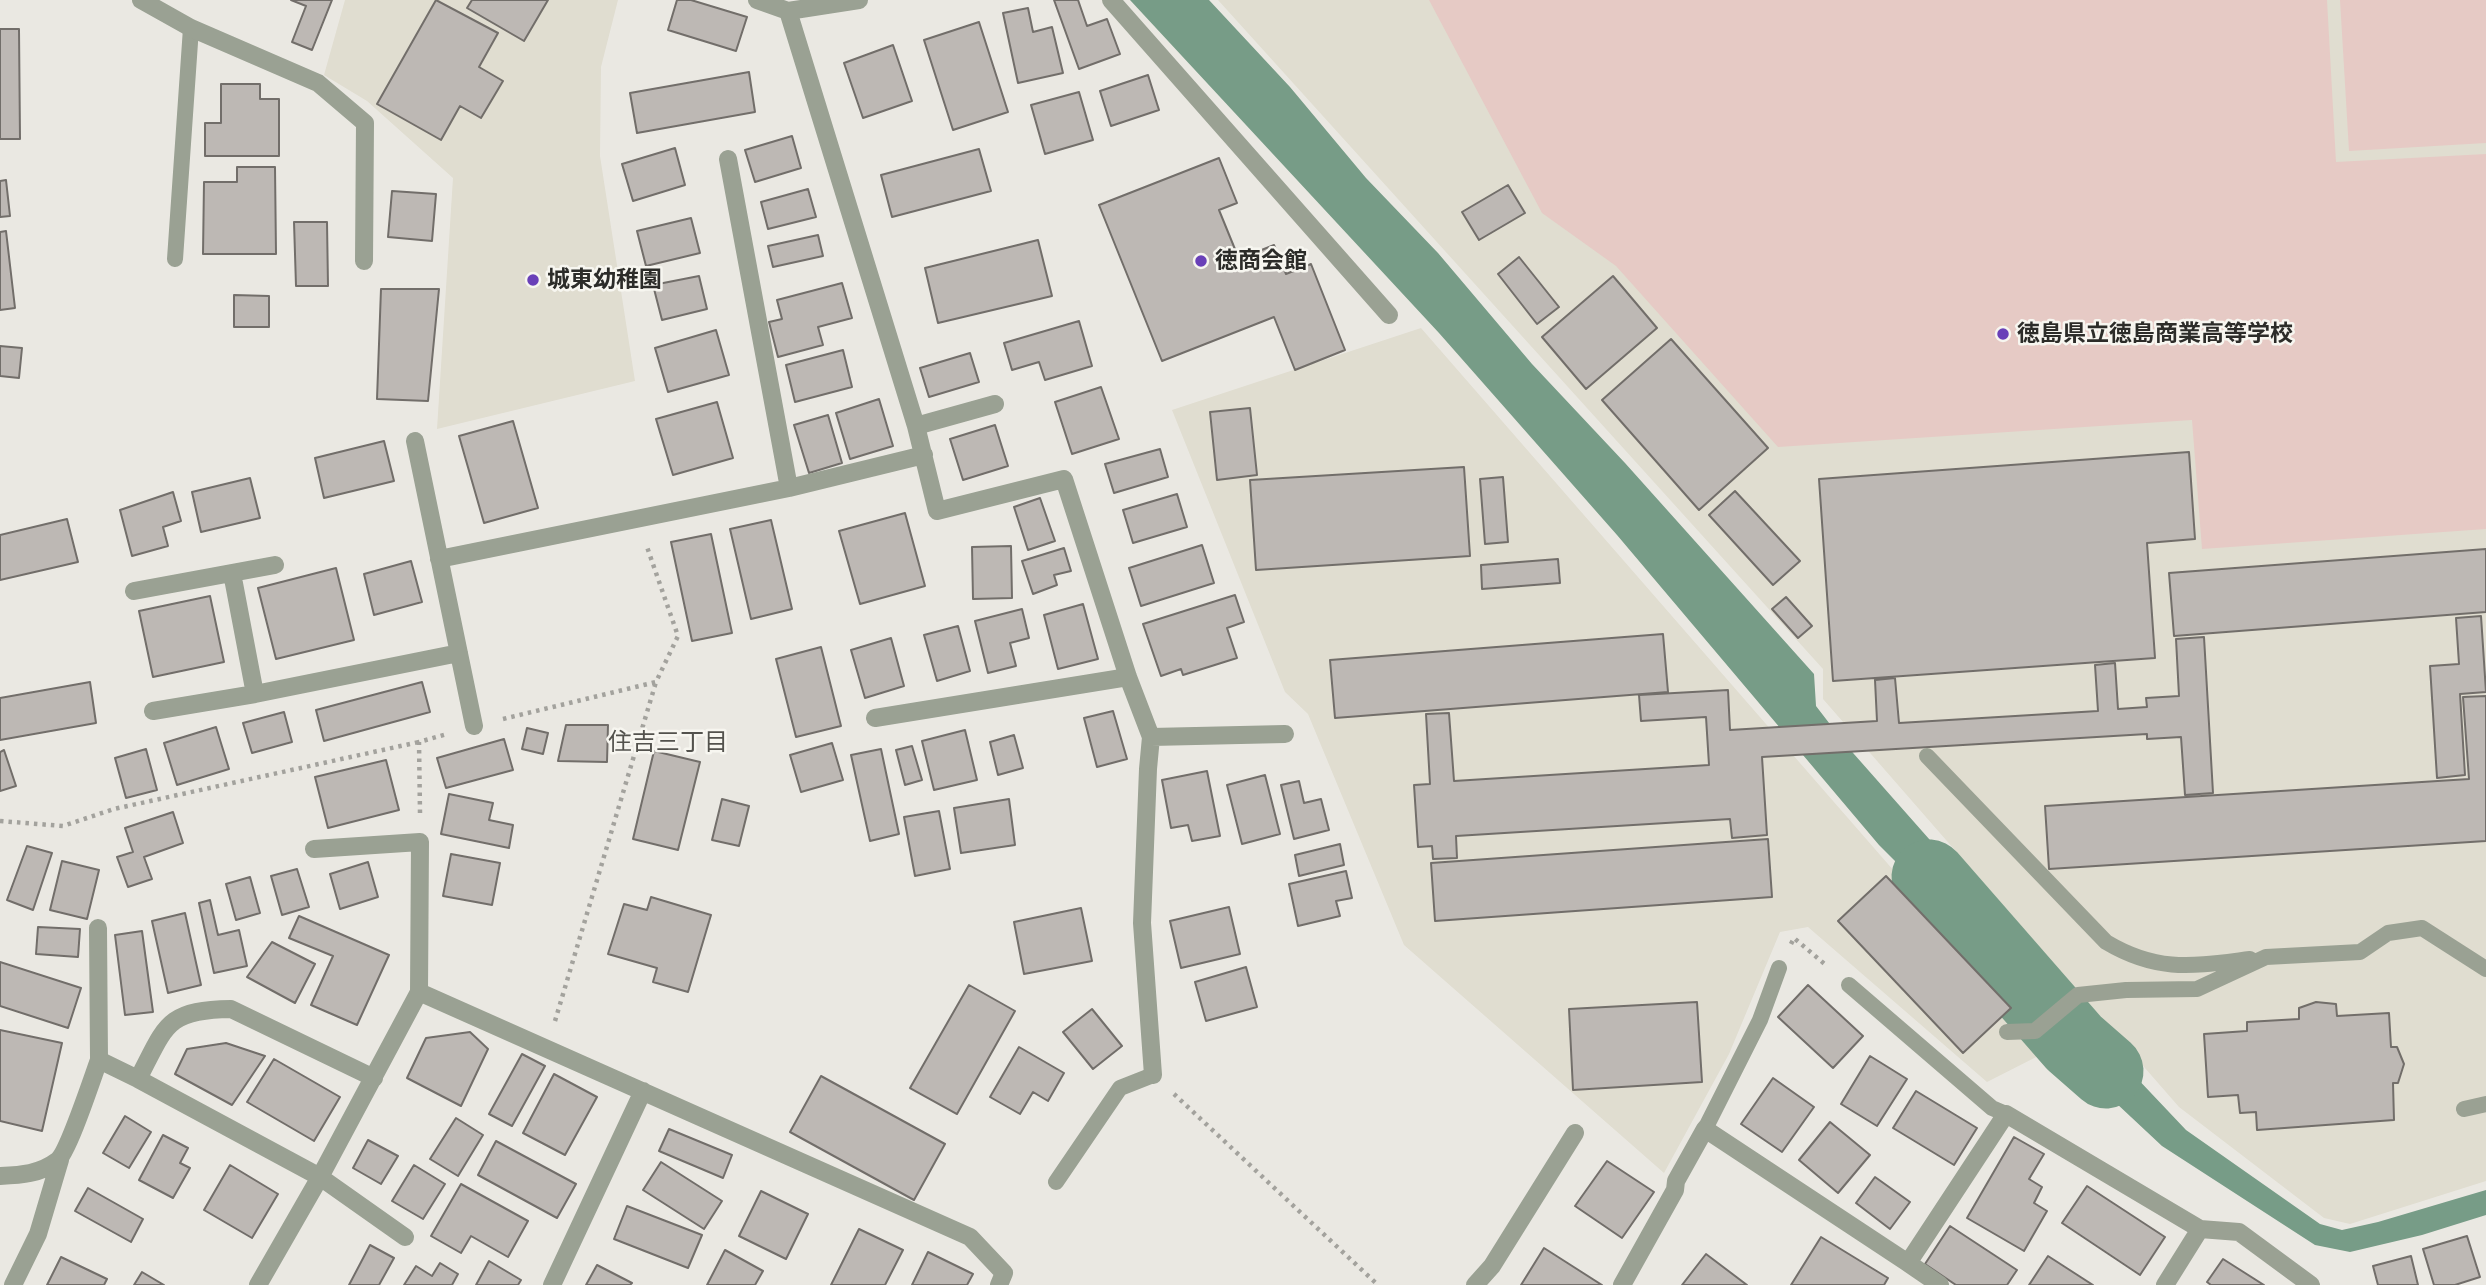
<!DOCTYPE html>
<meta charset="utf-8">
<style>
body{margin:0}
canvas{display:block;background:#eae8e2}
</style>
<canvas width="2486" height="1285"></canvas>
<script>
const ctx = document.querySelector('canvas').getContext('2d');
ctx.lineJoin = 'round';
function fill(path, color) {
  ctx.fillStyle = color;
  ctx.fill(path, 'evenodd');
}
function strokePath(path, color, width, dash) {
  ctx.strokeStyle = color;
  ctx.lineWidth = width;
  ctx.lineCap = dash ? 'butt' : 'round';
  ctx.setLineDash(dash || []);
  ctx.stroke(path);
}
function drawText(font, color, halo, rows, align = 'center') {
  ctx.font = font + ' Karla,"Noto Sans JP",sans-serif';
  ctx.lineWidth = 5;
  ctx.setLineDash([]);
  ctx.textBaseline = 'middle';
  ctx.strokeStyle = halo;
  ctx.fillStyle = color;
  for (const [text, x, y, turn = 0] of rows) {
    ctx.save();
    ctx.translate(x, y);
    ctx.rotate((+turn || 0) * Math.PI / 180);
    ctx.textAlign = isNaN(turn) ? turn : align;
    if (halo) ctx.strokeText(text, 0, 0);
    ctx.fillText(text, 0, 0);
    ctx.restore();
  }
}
fill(new Path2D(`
 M345 0H618L601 67 600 156 635 381 437 429 453 178 367 101 324 75Z
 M1218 0H2486V1181L2350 1224 2324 1218 2179 1107 1823 699V669Z
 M1421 328 2050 1050 1987 1082 1808 927 1780 932 1729 1054 1664 1173 1404 945 1308 714 1285 692 1172 410Z`), '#e0ddd0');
fill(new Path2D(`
 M1429 0H2327L2336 162 2486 154V529L2202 549 2192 420 1778 447 1616 266 1542 213Z
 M2340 0H2486V143L2349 151Z`), '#e6cac5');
fill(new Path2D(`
 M1130 0H1209L1290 87 1366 178 1438 253 1532 364 1625 463 1814 674 1816 706 1846 745 2013 934 1988 963 1949 915 1879 845 1617 535 1439 333Z
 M2055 981 2080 1018 2186 1130 2320 1224 2342 1230 2378 1222 2486 1190V1215L2422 1235 2350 1252 2315 1245 2162 1146 2100 1088 2058 1041 2023 1007Z`), '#779c87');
strokePath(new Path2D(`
 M1929 877 2074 1043 2106 1071`), '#779c87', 75);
const building = new Path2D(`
 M291 0H332L312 50 292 42 306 6Z
 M436 0 498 33 479 67 503 81 481 118 460 106 441 140 377 104Z
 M472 0H548L524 41 467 8Z
 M677 0H691L747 17 736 51 668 30Z
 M1054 0H1078L1087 26 1107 19 1120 54 1079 69Z
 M1028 8 1033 32 1052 27 1063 73 1018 83 1003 13Z
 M979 22 1008 112 953 130 924 40Z
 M0 29H19L20 139H0Z
 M893 45 912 101 863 118 844 63Z
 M749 72 755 112 637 133 630 93Z
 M1148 75 1159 110 1111 126 1100 91Z
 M221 84H260V99H279V156H205V123H221Z
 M1079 92 1093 140 1045 154 1031 105Z
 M792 136 801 168 755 182 745 150Z
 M675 148 685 185 633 201 622 164Z
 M979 149 991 191 892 217 881 175Z
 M1219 158 1237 203 1219 210 1239 259 1274 245 1286 274 1311 264 1345 350 1295 370 1274 317 1162 361 1099 205Z
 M237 167H275L276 254H203L204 182H237Z
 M6 180 10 216 0 217V181Z
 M1508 185 1525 213 1479 240 1462 212Z
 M808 189 816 217 768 229 761 202Z
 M392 191 436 194 432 241 388 237Z
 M691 218 700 253 646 266 637 231Z
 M294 222H327L328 286H296Z
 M6 231 15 308 0 310V232Z
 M818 235 823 256 773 267 768 246Z
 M1038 240 1052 296 938 323 925 268Z
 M1519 257 1559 307 1537 324 1498 274Z
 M699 276 707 309 662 320 653 285Z
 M1613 276 1657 328 1586 389 1542 337Z
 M842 283 852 318 818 327 823 345 778 357 769 322 782 319 777 300Z
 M381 289H439L428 401 377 399Z
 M234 295 269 296V327H234Z
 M1079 321 1092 366 1045 380 1039 362 1012 370 1004 343Z
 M716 330 729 375 668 392 655 348Z
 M1671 339 1768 448 1699 510 1602 400Z
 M0 346 22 348 19 378 0 376Z
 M843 350 852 387 795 402 786 365Z
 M970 353 979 382 929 397 920 368Z
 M1101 387 1119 439 1072 454 1055 402Z
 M879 399 893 446 850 459 836 413Z
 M717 402 733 458 673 475 656 419Z
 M1250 408 1257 475 1217 480 1210 412Z
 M828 415 842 463 809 473 794 425Z
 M513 421 538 508 484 523 459 436Z
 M995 425 1008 466 963 480 950 439Z
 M384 441 394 481 324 498 315 458Z
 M1160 449 1168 477 1114 493 1105 464Z
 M2189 452 2195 539 2147 543 2155 658 1833 681 1819 479Z
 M1464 467 1470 556 1256 570 1250 480Z
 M1503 477 1508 542 1485 544 1480 479Z
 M250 478 260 518 201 532 192 492Z
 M1735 491 1800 561 1773 585 1709 515Z
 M173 492 181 521 163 527 168 546 132 556 120 510Z
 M1177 494 1187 527 1133 543 1123 510Z
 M1040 498 1055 541 1028 550 1014 507Z
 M905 513 925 586 860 604 839 531Z
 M67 519 78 562 0 580V535Z
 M771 520 792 609 751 619 730 529Z
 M711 534 732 633 692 641 671 542Z
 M1202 545 1214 583 1141 606 1129 568Z
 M1011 546 1012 598 973 599 972 547Z
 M1064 548 1071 571 1054 575 1057 585 1033 594 1022 561Z
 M2486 549V612L2174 636 2169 573Z
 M1558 559 1560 583 1482 589 1481 565Z
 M411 561 422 602 374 615 364 574Z
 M336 568 354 640 276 659 258 588Z
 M1235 595 1244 622 1227 628 1237 658 1183 675 1181 669 1161 676 1143 624Z
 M210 596 224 662 153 677 139 611Z
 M1786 597 1812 626 1798 638 1772 609Z
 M1083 604 1098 659 1058 669 1044 615Z
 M1022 609 1029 638 1010 643 1016 666 988 673 975 621Z
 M2481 616 2486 692 2460 694 2465 775 2437 778 2430 666 2459 664 2456 618Z
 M958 626 970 671 937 681 924 635Z
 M1663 634 1668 692 1335 718 1330 660Z
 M2204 637 2213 793 2185 795 2181 737 2147 739V734L1762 757 1767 835 1732 838 1730 819 1456 836 1457 858 1433 859 1432 846 1418 847 1414 785 1430 784 1426 714 1449 713 1454 781 1709 765 1706 717 1641 721 1639 695 1728 690 1730 730 1877 721 1875 680 1895 678 1899 723 2098 711 2095 665 2115 663 2118 709 2147 707 2146 698 2179 696 2176 639Z
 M891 638 904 686 865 698 851 650Z
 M821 647 841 726 796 737 776 659Z
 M90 682 96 723 0 740V698Z
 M422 682 430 712 324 741 316 710Z
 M2486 696V841L2049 869 2045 806 2469 779 2463 697Z
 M1113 711 1127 759 1097 767 1084 718Z
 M284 712 292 742 252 753 243 723Z
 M566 725H608L607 762 558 761Z
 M216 727 229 769 177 785 164 743Z
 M527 728 548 733 543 754 522 749Z
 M965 730 977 780 934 790 922 741Z
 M1014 735 1023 768 998 775 990 742Z
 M504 739 513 770 446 788 437 758Z
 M832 743 843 780 801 792 790 755Z
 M912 746 922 780 905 785 896 750Z
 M146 749 157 790 126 798 115 758Z
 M881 749 899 834 870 841 851 755Z
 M4 750 16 786 0 791V752Z
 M654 751 700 762 678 850 633 839Z
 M386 760 399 810 328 828 315 777Z
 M1207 771 1220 836 1192 841 1188 825 1171 828 1162 780Z
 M1265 775 1280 834 1242 844 1227 785Z
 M1299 781 1304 803 1321 799 1329 830 1294 839 1281 785Z
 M449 794 493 803 489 820 513 825 509 848 441 834Z
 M722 799 749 806 739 846 712 840Z
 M1009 799 1015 845 961 853 954 808Z
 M939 811 950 869 915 876 904 817Z
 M173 812 183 843 144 857 152 879 128 887 117 857 133 852 125 828Z
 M1768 839 1772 897 1435 921 1431 863Z
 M1340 844 1344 865 1299 876 1295 855Z
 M27 846 52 853 33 910 7 900Z
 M451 854 500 863 492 905 443 896Z
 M62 861 99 870 87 919 50 910Z
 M368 862 378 897 340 909 330 874Z
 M297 869 309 907 282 915 271 876Z
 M1346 871 1352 898 1336 901 1340 916 1298 926 1289 884Z
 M1886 876 2011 1008 1963 1053 1838 921Z
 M250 877 260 913 236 920 226 884Z
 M651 897 711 915 688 992 653 982 657 968 608 954 624 904 647 910Z
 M210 900 218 935 239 930 247 966 214 973 199 903Z
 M1229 907 1240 954 1181 968 1170 921Z
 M1081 908 1092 961 1024 974 1014 922Z
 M185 913 201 985 168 993 152 921Z
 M299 916 389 955 357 1025 311 1005 333 956 289 938Z
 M38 927 80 929 78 957 36 954Z
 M142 931 153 1012 125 1015 115 935Z
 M272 942 315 964 295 1003 247 977Z
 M0 962 81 988 68 1028 0 1006Z
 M1246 967 1257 1007 1206 1021 1195 982Z
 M969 985 1015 1011 957 1114 910 1088Z
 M1808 985 1863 1036 1833 1068 1778 1017Z
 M1697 1002 1702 1082 1573 1090 1569 1009Z
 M2316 1002 2336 1004 2337 1016 2389 1013 2391 1047H2397L2404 1064 2398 1083H2393L2394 1120 2257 1130 2256 1112 2240 1113 2238 1095 2208 1097 2204 1034 2247 1031V1022L2299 1019V1008Z
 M1092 1009 1122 1046 1093 1069 1063 1032Z
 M0 1030 62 1043 42 1131 0 1121Z
 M470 1032 488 1049 461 1106 407 1078 426 1038Z
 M226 1043 265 1056 232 1105 175 1074 187 1049Z
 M1019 1047 1064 1073 1048 1101 1033 1092 1020 1114 990 1097Z
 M522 1054 545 1066 512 1126 489 1114Z
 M1870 1056 1907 1079 1877 1126 1841 1104Z
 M274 1059 340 1097 314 1141 247 1102Z
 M554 1074 597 1097 565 1155 523 1133Z
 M821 1076 945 1144 914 1200 790 1132Z
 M1773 1078 1814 1107 1782 1152 1741 1124Z
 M1916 1091 1977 1128 1954 1165 1893 1128Z
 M125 1116 151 1132 129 1168 103 1153Z
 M456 1118 483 1135 458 1176 430 1159Z
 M1830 1122 1870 1155 1838 1193 1799 1160Z
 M669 1129 732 1155 723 1178 659 1151Z
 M163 1135 188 1148 180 1163 190 1168 173 1198 139 1180Z
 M2014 1137 2044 1154 2029 1179 2042 1187 2034 1203 2047 1211 2024 1251 1967 1218Z
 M368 1140 398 1156 381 1184 353 1168Z
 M496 1141 576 1184 557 1218 478 1175Z
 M1607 1161 1654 1192 1622 1238 1575 1206Z
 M661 1162 722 1201 704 1229 643 1190Z
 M230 1165 278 1194 252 1238 204 1210Z
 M414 1165 445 1184 423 1219 392 1201Z
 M1875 1177 1910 1202 1890 1229 1856 1203Z
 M461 1184 528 1221 508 1257 471 1236 461 1253 431 1236Z
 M2087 1186 2165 1237 2140 1275 2062 1223Z
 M88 1188 143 1219 131 1242 75 1211Z
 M761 1191 808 1214 786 1259 739 1236Z
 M627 1206 702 1235 688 1268 614 1239Z
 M1950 1226 2017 1270 2007 1285H1956L1925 1264Z
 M859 1229 903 1250 885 1285H831Z
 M2467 1236 2480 1277 2455 1285H2434L2423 1249Z
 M1821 1237 1888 1278 1884 1285H1791Z
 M370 1245 394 1258 379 1285H349Z
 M1544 1248 1602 1285H1521Z
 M725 1250 763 1271 755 1285H707Z
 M928 1252 973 1274 967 1285H912Z
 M1706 1254 1747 1285H1682Z
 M2048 1256 2093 1285H2029Z
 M2411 1256 2418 1285H2378L2373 1266Z
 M61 1257 107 1279 104 1285H47Z
 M2223 1259 2264 1285H2211L2207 1282Z
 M489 1261 521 1280 518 1285H476Z
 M440 1263 458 1274 452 1285H404L416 1266 432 1276Z
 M597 1265 632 1283 630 1285H586Z
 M142 1272 164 1285H134Z`);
fill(building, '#bdb8b4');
strokePath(building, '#726e6a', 2);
strokePath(new Path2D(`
 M503 719 656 682 678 636 647 547
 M420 813 419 742 447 734
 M0 821 63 826 114 809 419 742
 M1791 944 1794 938 1827 966
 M555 1021 656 682
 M1174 1094 1378 1285`), '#a3a29d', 4.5, [3.5, 5]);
strokePath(new Path2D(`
 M175 259 191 28
 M1927 756 2106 942C2158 973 2193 966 2250 959
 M1849 985 1992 1108 2006 1114
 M2007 1032 2035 1031 2078 995 2126 990 2197 989 2266 957 2360 952 2388 933 2422 928 2486 969
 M2464 1109 2486 1104
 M1705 1129 1760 1020 1779 968
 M1056 1182 1120 1088 1153 1075`), '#9aa193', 16);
strokePath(new Path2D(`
 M141 0 191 28 318 83 365 123 364 261
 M757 0 788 11 859 0
 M1111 0 1389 315
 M788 11 916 426 937 511 1064 479 1128 677 1151 737 1148 769 1142 923 1153 1075
 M728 159 789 488
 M916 426 995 404
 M415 441 474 726
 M439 559 789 488 924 455
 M232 573 255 694
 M134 591 275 565
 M153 711 255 694 459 653
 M875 718 1128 677
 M1151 737 1285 734
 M314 849 420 842 419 992 970 1237 1004 1273 999 1285
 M98 928 99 1060
 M374 1078 231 1009C165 1010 166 1026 138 1079L320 1177 405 1237
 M0 1176C21 1175 40 1174 57 1161 68 1153 93 1076 99 1060L138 1079
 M1908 1263 1940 1285
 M13 1285 38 1234 60 1160
 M258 1285 320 1177 419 992
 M552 1285 643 1091
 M1475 1285 1492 1266 1575 1133
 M1622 1285 1675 1190 1676 1181 1705 1129 1908 1263 2006 1114 2200 1229 2239 1232 2311 1285
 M2165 1285 2200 1229`), '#9aa193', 18);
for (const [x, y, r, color] of [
 [1201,261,7,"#6940b8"],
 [533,280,7,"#6940b8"],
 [2003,334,7,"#6940b8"]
]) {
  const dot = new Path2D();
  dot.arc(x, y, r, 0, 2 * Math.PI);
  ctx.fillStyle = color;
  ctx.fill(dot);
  strokePath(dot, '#f7f6f0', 2.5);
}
drawText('bold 23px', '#2c2c29', '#f7f6f0', [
 ["徳商会館",1215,261],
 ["城東幼稚園",547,280],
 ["徳島県立徳島商業高等学校",2017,334]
], 'left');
drawText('24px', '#53524d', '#f7f6f0', [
 ["住吉三丁目",668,743]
]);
</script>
